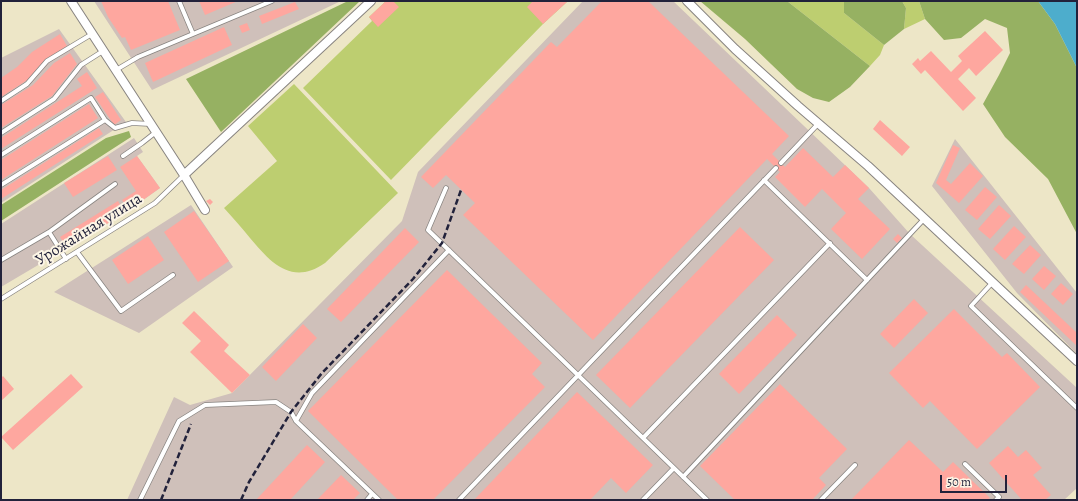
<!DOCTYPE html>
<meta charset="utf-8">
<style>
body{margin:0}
#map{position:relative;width:1078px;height:501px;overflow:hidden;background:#ede6c7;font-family:Alegreya,serif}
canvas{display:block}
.frame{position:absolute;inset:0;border:2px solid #22223b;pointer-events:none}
.scale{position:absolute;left:940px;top:475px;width:67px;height:18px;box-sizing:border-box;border:2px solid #22223b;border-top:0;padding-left:5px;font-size:12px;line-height:14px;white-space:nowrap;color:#22223b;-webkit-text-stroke:3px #fcf5e5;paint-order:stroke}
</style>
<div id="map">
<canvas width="1078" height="501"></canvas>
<div class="frame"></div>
<div class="scale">50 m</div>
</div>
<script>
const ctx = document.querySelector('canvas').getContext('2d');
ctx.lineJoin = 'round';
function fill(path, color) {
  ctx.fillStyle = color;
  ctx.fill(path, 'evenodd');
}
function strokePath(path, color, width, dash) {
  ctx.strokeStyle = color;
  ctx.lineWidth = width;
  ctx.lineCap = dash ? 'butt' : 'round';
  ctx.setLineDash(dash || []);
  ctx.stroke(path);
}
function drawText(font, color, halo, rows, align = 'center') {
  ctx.font = font + ' Alegreya,serif';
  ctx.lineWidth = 4;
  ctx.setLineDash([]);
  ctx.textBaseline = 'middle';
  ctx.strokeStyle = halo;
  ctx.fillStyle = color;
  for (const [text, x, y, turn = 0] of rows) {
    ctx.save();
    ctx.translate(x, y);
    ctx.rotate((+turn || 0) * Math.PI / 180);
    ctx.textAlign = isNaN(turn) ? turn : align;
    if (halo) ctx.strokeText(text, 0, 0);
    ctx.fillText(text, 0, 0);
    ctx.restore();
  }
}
fill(new Path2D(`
 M94 1H341L152 90Z
 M583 1H673L869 188 910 234 1077 388V488L1064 500H127L174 397 190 405 232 393 402 221 418 172Z
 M59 29 126 122 1 203V58Z
 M134 138 143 152 137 156 160 188 129 210 67 248 1 287V224Z
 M955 139 1077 293V354L1017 293 932 186Z
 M191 205 233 267 139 333 54 292Z`), '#cfc0ba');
fill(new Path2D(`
 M386 1H568L543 24 391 180 303 88 372 21 369 17Z
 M787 1H844V13L884 45 880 55 870 66Z
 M902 1H919L925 19 904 29 906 8Z
 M294 84 398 193 325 263C292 286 271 263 250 238 242 228 233 218 224 208L277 161 248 126Z`), '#bdce70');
fill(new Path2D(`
 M348 1H360L221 132 186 79Z
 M700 1H787L870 66 850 87 829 102 813 98 797 89 745 39Z
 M844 1H902L906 8 904 29 884 45 844 13Z
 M919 1H1038L1055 24 1077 68V234L1048 179 1005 137 983 104 999 75 1010 53 1007 28 985 19 961 38 944 40 925 19Z
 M129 131 131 137 1 221V205L106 138Z`), '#96b162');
fill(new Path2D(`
 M1038 1H1077V68L1055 24Z`), '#4dadcc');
fill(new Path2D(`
 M101 1H168L180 30 131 50 125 37 122 38 108 17Z
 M199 1H238L205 15Z
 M386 1H393L399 7 378 27 369 17Z
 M533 1H568L543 24 527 7Z
 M602 1H648L789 136 772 154 785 167 803 148 833 177 845 165 869 188 858 199 890 229 862 259 831 229 846 213 822 189 805 207 775 177 780 172 767 159 593 340 463 215 475 203 446 175 433 188 421 177 551 42 557 47Z
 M295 2 299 9 262 24 259 16Z
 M247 23 250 30 242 33 239 26Z
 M224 27 232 45 153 82 145 63Z
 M985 31 1003 50 976 76 969 68 958 79 976 98 963 111 925 70 921 74 912 64 918 58 920 61 931 51 951 72 962 61 958 56Z
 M60 34 67 46 45 60 29 79 1 97V78L17 67 32 52Z
 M70 53 77 64 52 96 1 128V105L33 85 54 63Z
 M87 72 97 88 1 149V138L82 86 77 79Z
 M103 92 121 120 114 125 95 97Z
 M89 104 98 118 1 180V160Z
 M880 120 910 147 902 156 873 129Z
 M99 128 103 134 1 199V190Z
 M953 145 960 148 946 180 951 184 970 163 983 176 959 203 936 183Z
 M108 156 117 170 73 197 64 183Z
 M137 156 160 188 129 210 122 200 136 191 120 167Z
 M985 187 997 197 977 220 965 210Z
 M210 199 213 202 210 205 206 201Z
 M118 201 125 213 67 248 60 237Z
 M999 205 1011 216 990 239 978 229Z
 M194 211 229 261 198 282 164 232Z
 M1014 226 1026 237 1005 260 993 249Z
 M740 227 774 260 630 408 596 375Z
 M405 228 419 242 341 322 327 309Z
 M898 234 902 238 897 243 893 239Z
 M148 236 164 260 128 284 112 260Z
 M1030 245 1041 255 1024 274 1012 264Z
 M1044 266 1056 276 1044 290 1032 279Z
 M447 270 542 363 532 374 545 387 433 500H398L308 411Z
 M1061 283 1073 294 1063 305 1051 294Z
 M1026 285 1077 333V346L1020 292Z
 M914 299 928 313 894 348 880 334Z
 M954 309 1002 357 1007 353 1040 387 977 449 930 401 923 408 889 373Z
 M194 311 229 345 224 351 250 375 232 393 190 352 201 341 182 323Z
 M777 315 797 335 739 394 719 374Z
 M303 324 317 338 276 381 262 367Z
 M71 374 83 387 13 450 1 437Z
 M3 376 14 389 1 401V378Z
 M780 384 847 449 819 478 826 485 812 500H735L700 466Z
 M577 392 653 465 626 493 611 478 590 500H474Z
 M909 440 943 472 953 462 990 498 987 500H851Z
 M307 445 325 462 290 500H256Z
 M1008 446 1018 457 1026 450 1042 468 1033 475 1051 495 1045 500H1022L989 463Z
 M341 475 360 493 353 500H317Z`), '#fea79f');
const lane = new Path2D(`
 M179 1 193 34
 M116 70 138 57 272 1
 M1 101 27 84 47 61 92 34
 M1 133 54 99 81 65 103 51
 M1 155 91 98 105 120
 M123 156 142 143 156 132
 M781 163 818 124
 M764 180 867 280
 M1 185 105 120 115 128 132 123 151 124
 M446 188 428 230 707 500
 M49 232 115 184
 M77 252 121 311 173 275
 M1 260 49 232 66 259
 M992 283 971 306 1077 408
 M1 299 155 203 184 175
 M296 421 312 393 449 250
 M643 438 830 243
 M965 464 999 497 996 500
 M683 477 924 219
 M140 500 179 421 205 405 276 402 291 412 296 421 379 500
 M367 500 372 494
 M459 500 776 168
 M643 500 674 468
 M821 500 855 465`);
const street = new Path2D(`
 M71 1 184 175 205 210
 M687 1 735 49 798 106 868 166 1077 361
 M184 175 371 1`);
strokePath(lane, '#888481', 5.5);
strokePath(street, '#888481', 10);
strokePath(lane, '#fff', 4);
strokePath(street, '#fff', 8);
strokePath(new Path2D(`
 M161 500 191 424
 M241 500 249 482 291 412 322 373 413 279 442 243 461 190`), '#22223b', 2.5, [6, 3]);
drawText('16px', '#22223b', '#fcf5e5', [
 ["Урожайная улица",89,230,-32]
]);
</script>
